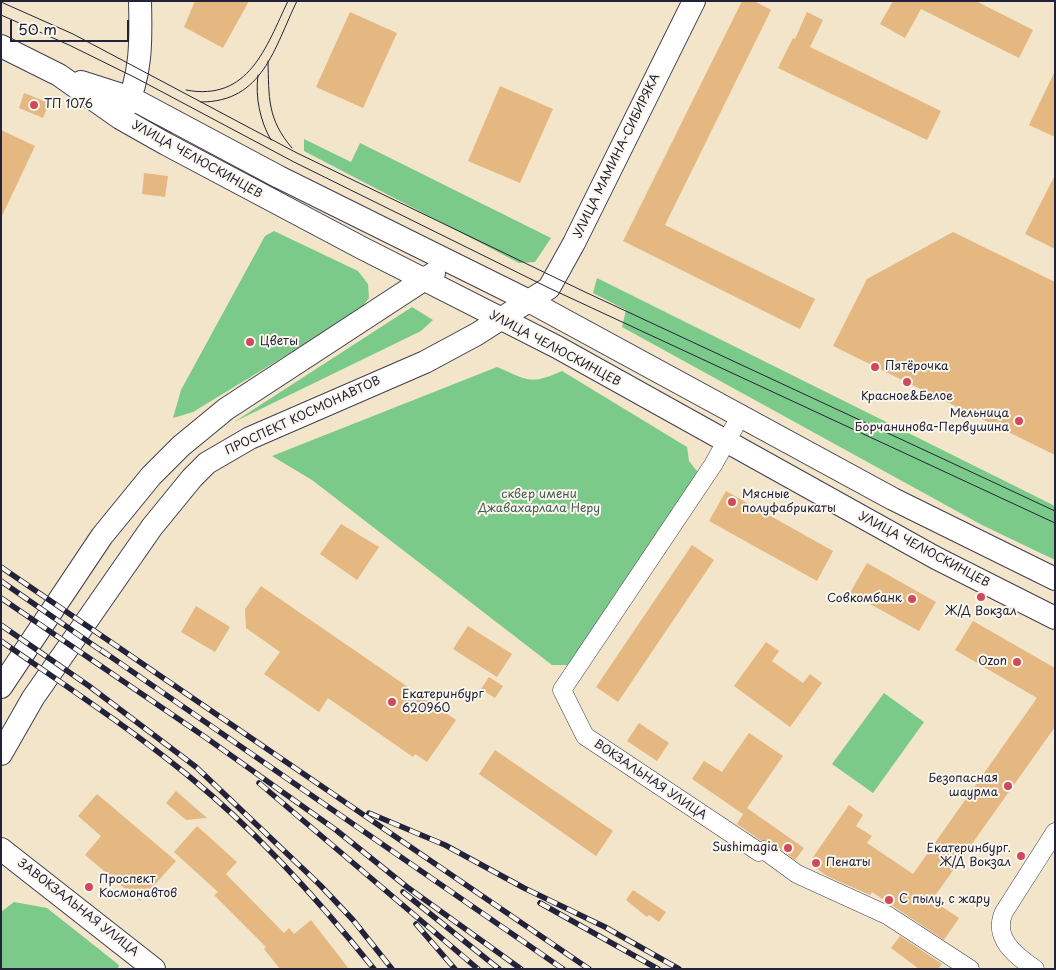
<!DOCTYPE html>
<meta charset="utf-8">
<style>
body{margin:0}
#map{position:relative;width:1056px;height:970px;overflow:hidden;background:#f2e5ca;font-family:"Playpen Sans",sans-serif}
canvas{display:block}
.frame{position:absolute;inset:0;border:2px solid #22223b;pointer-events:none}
.scale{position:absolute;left:10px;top:20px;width:119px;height:22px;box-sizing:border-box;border:2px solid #22223b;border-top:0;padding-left:6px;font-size:15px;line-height:18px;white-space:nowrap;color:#22223b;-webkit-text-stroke:4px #fbf7ec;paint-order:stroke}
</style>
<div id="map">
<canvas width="1056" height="970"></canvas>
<div class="frame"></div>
<div class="scale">50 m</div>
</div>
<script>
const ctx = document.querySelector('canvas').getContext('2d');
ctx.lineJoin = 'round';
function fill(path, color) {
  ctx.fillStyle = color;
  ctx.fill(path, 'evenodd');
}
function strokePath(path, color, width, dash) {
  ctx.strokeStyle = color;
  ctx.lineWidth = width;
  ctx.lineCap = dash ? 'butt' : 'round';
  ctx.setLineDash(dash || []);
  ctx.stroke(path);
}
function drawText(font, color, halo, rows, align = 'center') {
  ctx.font = font + ' "Playpen Sans",sans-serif';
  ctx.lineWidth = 4;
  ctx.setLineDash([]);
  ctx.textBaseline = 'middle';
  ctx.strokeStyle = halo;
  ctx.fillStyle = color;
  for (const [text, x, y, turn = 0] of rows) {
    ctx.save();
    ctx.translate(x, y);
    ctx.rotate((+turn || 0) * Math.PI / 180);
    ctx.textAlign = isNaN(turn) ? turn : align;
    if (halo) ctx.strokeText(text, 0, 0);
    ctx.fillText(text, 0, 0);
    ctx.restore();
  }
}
fill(new Path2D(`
 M304 139 351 162 360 143 551 238 535 262 519 263 304 151Z
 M274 231 358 271 368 284 369 298 359 311 193 412 173 418 181 390 265 236Z
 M597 278 1055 506V560L982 525 622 327 626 310 593 293Z
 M412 307 433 320 421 331 234 422Z
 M497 367C529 381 530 385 562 371L687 447 689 461 700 475 685 499 678 501 573 665H552L312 480 272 456Z
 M884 693 924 722 873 793 832 764Z
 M14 902 47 908 119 965 118 969H1V912Z`), '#7cca8a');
fill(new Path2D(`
 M195 1H249L223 48 184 27Z
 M742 1H754L771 10 665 225 815 299 800 329 623 241Z
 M893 1H976L1033 30 1019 58 921 9 905 38 880 24Z
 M350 12 397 33 363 108 316 87Z
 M807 12 823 20 810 47 941 111 927 140 778 68 793 38 795 39Z
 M1055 71V137L1029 125Z
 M500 86 553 109 520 183 468 161Z
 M24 93 49 103 43 118 19 108Z
 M1 130 35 146 1 218Z
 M144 173 168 176 165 197 142 194Z
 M1055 175V249L1025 234Z
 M953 232 1055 282V455L833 346 867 279Z
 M726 491 833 551 817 581 709 521Z
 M341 524 379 547 357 580 320 554Z
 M692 545 714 560 618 702 596 687Z
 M867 563 936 602 919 631 850 593Z
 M261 586 456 720 427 762 415 754 413 757 328 698 319 712 264 674 280 652 246 628 245 609Z
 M196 606 230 627 215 652 181 632Z
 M973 621 1055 668V727L932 900 959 918 944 940 872 892 870 895 827 876 809 863 849 805 863 815 856 826 872 836 867 843 913 874 1037 698 955 650Z
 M468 626 512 654 497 677 453 649Z
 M766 642 779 651 772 661 803 683 810 674 822 683 790 727 734 686Z
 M489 677 503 686 495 698 481 689Z
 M639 723 669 743 657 761 627 741Z
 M749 733 783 756 743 814 692 779 704 761 722 772Z
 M495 750 613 831 596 856 479 774Z
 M176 791 207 818 186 820 166 803Z
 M97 794 176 861 140 901 85 855 101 836 78 816Z
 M747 808 804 848 795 860 770 841 760 840 737 824Z
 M197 826 237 862 226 874 284 933 289 928 294 934 311 920 349 969H280L264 949 266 947 214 895 218 892 174 852Z
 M633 890 666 912 659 922 649 915 647 917 626 900Z
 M900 936 942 964 938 969H919L891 948Z`), '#e5b781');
const minor = new Path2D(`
 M741 415 713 465 562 690 585 736 759 852
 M764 850 797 874 887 915 970 969
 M1035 969C1016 956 992 938 1004 912L1055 832`);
const major = new Path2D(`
 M1 46 59 75 120 118 166 144 362 248 557 347 936 558 1055 618
 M81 82 131 98 279 177 529 301 893 499 1055 579
 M124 110C142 78 141 37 140 1
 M1 687 102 536 151 476 181 446 226 409 434 273
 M1 754 33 698 152 527 192 478 207 463 250 438 425 362 477 334 549 288 574 243 694 1
 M1 849 154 969`);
strokePath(minor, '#413f50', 19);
strokePath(major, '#413f50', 24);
strokePath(minor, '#fff', 18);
strokePath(major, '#fff', 22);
strokePath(new Path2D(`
 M1 2 73 34 297 153 585 292 1055 511
 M1 15 69 45 136 78 294 162 549 288 1055 523
 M268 61C269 97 267 119 292 148
 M258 75C255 97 260 121 271 140
 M186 90C249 102 266 47 288 1
 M201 102C263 102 274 48 297 1`), '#22223b', 1);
const rail = new Path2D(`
 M1 567 589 969
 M1 581 106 654
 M1 598 205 737 336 830 407 887 521 969
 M1 625 89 686 196 767 320 885 353 920 392 969
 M1 641C66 686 131 729 191 778 257 832 321 903 374 969
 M101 650 563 969
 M259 783 478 969
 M369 813 445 845 524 888 605 927 679 969
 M403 892 499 969
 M540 903 658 969
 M416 924 455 969`);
strokePath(rail, '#22223b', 5.5);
strokePath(rail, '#fbf7ec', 4, [11]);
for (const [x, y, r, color] of [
 [34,105,5,"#d1495b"],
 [250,342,5,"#d1495b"],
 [875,367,5,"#d1495b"],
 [907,382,5,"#d1495b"],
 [1019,421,5,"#d1495b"],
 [732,502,5,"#d1495b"],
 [981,597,5,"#d1495b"],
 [912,599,5,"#d1495b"],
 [1017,662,5,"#d1495b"],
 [392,702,5,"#d1495b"],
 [1008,786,5,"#d1495b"],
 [788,848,5,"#d1495b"],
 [1021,856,5,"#d1495b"],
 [816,863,5,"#d1495b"],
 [89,887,5,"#d1495b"],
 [889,900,5,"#d1495b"]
]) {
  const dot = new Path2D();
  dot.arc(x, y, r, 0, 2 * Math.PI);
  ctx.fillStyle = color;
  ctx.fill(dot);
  strokePath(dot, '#fbf7ec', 2);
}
drawText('12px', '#22223b', '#fbf7ec', [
 ["ТП 1076",44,105],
 ["Цветы",260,342],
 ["Пятёрочка",885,367],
 ["Красное&Белое",907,397,"center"],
 ["Мельница",1009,414,"right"],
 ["Борчанинова-Первушина",1009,428,"right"],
 ["Мясные",742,495],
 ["полуфабрикаты",742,509],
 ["Совкомбанк",902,599,"right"],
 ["Ж/Д Вокзал",981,612,"center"],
 ["Ozon",1007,662,"right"],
 ["Екатеринбург",402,695],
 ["620960",402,709],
 ["Безопасная",998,779,"right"],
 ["шаурма",998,793,"right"],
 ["Sushimagia",778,848,"right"],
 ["Екатеринбург.",1011,849,"right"],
 ["Ж/Д Вокзал",1011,863,"right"],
 ["Пенаты",826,863],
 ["Проспект",99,880],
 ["Космонавтов",99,894],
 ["С пылу, с жару",899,900]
], 'left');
drawText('12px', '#22223b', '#fbf7ec', [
 ["УЛИЦА МАМИНА-СИБИРЯКА",617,156,-64],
 ["УЛИЦА ЧЕЛЮСКИНЦЕВ",197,160,29],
 ["УЛИЦА ЧЕЛЮСКИНЦЕВ",555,349,28],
 ["ПРОСПЕКТ КОСМОНАВТОВ",303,416,-25],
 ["УЛИЦА ЧЕЛЮСКИНЦЕВ",924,550,28],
 ["ВОКЗАЛЬНАЯ УЛИЦА",650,780,34],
 ["ЗАВОКЗАЛЬНАЯ УЛИЦА",78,908,38]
]);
drawText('12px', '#425d57', '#fbf7ec', [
 ["сквер имени",539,495],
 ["Джавахарлала Неру",539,509]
]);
</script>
